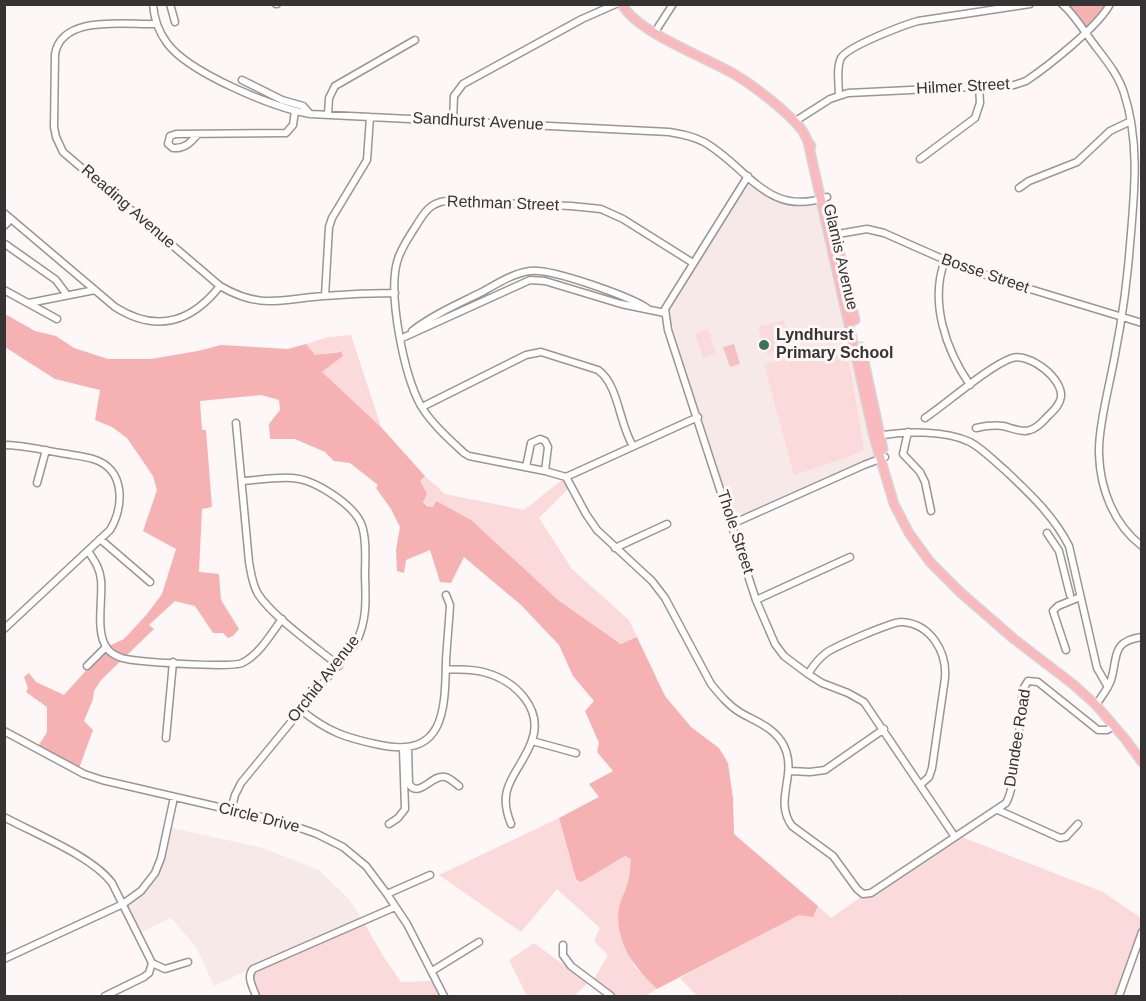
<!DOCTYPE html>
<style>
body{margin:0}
#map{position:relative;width:1146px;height:1001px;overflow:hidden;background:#fdf7f7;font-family:Arial,sans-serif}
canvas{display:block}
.frame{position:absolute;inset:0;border:6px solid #353333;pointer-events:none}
</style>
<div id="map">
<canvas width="1146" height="1001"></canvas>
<div class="frame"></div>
</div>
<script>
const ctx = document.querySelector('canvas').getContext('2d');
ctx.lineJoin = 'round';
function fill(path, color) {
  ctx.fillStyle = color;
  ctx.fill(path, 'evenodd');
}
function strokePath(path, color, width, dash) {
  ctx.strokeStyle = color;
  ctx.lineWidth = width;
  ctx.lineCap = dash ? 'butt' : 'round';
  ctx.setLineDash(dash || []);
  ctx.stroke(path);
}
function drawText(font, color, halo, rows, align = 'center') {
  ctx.font = font + ' Arial,sans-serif';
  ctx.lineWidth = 6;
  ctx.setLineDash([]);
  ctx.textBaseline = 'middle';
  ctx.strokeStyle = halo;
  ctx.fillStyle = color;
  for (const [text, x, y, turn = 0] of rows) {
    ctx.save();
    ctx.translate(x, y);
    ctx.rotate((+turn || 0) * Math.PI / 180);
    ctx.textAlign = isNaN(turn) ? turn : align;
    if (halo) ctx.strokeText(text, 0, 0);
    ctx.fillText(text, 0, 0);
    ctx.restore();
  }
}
fill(new Path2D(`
 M748 177 791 203 817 200 880 459 732 524 665 313Z
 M168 827 263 848 319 870 349 899 363 921 265 962 214 986 196 947 171 918 137 934 122 902 133 897 155 873Z`), '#f8e9e9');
fill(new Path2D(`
 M784 320 791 348 766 354 758 327Z
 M708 329 716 354 703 358 695 333Z
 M351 335 381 427 322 372 343 356 337 351 314 356 306 344 328 337Z
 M846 344 864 449 848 457 794 475 764 364Z
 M425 476 445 494 524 510 566 477 571 486 539 518 572 569 629 620 637 637 622 644 558 600 521 567 435 502 433 507C420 505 421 492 420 480Z
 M559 818 576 879 581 881 625 856 631 859 629 877 619 909 634 966 657 989 645 996H610L592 983 608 955 594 941 600 928 557 889 521 932 439 875Z
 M959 836 1103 892 1141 918V932L1118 996H902L900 994 896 996H697L680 978 799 914H815L818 906 831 918 861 897 869 896Z
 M363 921 383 956 401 982 435 981 444 996H260L248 970Z
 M534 943 588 983 574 996H527L509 960Z`), '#fadada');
fill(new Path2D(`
 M1071 5H1109L1085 33 1068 10Z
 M5 314 35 331 56 336 74 348 108 359H151L198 351 221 345 288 349 306 344 315 355 341 352 343 356 322 372 381 427 425 476 420 481 427 494 423 502 427 506 433 507 436 501 471 520 558 600 621 644 637 637 665 696 691 727 719 748 728 763 733 798 734 834 818 906 813 917 799 915 657 989C635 968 614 942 619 908 621 898 627 888 629 877 630 871 630 865 631 859L625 856 581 882 576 879 559 818 599 797 589 784 613 771 597 752 599 743 585 711 594 701 573 676 559 645 521 605 464 557 451 583 440 582 430 550 406 560 404 573 397 571 396 550 400 527 391 509 376 488 378 485 350 463 334 461 325 452 295 439H270L269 424 280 410 279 400 261 395 200 401 202 430H206L212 507 202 509 199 572 219 574 221 600 239 629 233 636 228 638 223 633H213L195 606 175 601 149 625 154 629 101 680 94 691 93 699 84 721 93 730 78 771 37 748 47 732V707L26 692 28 688 24 677 29 673 36 682 64 695 107 647 124 639 147 614 162 594 176 549 143 531 157 490 153 476 127 438 112 427 95 420 100 390 55 379 5 347Z`), '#f6b2b3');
fill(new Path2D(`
 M734 344 740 364 730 367 723 347Z`), '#f7c0c0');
const minor = new Path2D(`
 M153 4C154 19 158 31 167 43 189 73 274 108 310 114L669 132C681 134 693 136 704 142 748 167 767 218 827 197
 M170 4 175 22
 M276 4H277
 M1062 4C1074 14 1084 31 1093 43 1105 59 1118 74 1124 93 1139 139 1135 187 1131 233 1128 274 1123 315 1115 355 1110 383 1098 428 1099 454 1100 489 1114 525 1142 546
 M156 24C127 25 62 14 55 54L54 127 56 137 63 152 220 286C261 310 281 299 324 296 348 294 371 293 395 293
 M655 32 673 4
 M242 80 282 100 303 106 310 114
 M839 96C839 84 836 68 841 58 848 46 904 25 918 21L1030 4
 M328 115 329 98 335 86 415 40
 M453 121 454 96 463 84 582 19 616 4
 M794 122 830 99 848 93 1014 85 1026 81C1047 67 1099 26 1110 4
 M198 134C191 142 185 149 173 148L168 144 170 136 176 134 286 133 293 125 295 111
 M920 159 975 118 980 103 979 86
 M748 176 665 309 668 330 756 600 775 644 784 656 808 674 822 683 848 693 864 702 955 837
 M1019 188 1029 181 1077 162 1110 131 1131 121
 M4 213 115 307C156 333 191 323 220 286
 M4 226 11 219
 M832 235 867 229 884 233 945 260 997 279 1142 323
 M5 244 56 280 67 295
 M945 260C929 302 946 350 970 385
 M693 263 623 219 601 209 571 206 446 201C428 203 423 215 414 229 407 240 400 250 397 262 388 296 404 375 421 406 432 424 449 439 464 453L469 456 545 471 566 477 698 417
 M4 290 57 319
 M325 296 329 227 332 218 367 160 370 117
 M29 303 95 290
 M412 331C434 314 460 303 484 291 498 283 514 273 530 271 551 268 628 296 647 308
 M400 339 530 280 545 281 621 304 665 313
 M422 407 526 355 541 352 598 370C619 385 619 424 633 446
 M925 418C947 403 989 366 1012 358 1031 353 1063 379 1061 397 1060 405 1053 411 1048 416 1043 421 1038 428 1030 430 1022 433 1012 428 1003 426 994 425 985 426 976 428
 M236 423 249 562C251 573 252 584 258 594 273 617 316 647 339 666
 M908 432 903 454 920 472 925 482 931 511
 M878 436C904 431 945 430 970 442 983 449 994 461 1006 471 1030 494 1054 516 1069 546L1097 668 1108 687
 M4 445C23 445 42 450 61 453 71 455 83 456 93 459 126 469 124 507 110 530L4 629
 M526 467 531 443 540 439 545 441 548 447 545 471
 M566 477 586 514 597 530 652 581 665 598 711 684C720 695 729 706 741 713 757 722 775 728 784 746 798 775 773 800 792 826L833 856 857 889 863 894 871 893 1006 803C1017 785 1020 714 1023 689L1028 681 1038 682 1098 730H1107L1114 726
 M37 483 46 450
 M732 524 864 465 885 457
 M1047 533 1059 551 1070 595
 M100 539 150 582
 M615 548 667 524
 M88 551C94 560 100 568 101 580 103 598 95 633 107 648 110 653 116 656 122 658 135 662 231 668 242 663 259 655 271 634 282 619
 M756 600 850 557
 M1066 650 1053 611 1058 606 1080 597
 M87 666 106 647
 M446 669C458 670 472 669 483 672 515 680 545 709 531 743 519 774 495 786 511 824
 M808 674C813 666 818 659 826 653 834 647 893 621 902 622 931 624 947 652 945 678L932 768 929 777 921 784
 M1096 705C1101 697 1108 689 1111 680 1118 659 1110 641 1142 637
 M301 710C328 732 346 738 380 745 445 759 445 709 446 661 447 642 449 624 450 605L446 595
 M4 731 84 774 102 780 283 822 317 834 343 847 366 866 387 894 407 924 444 996
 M166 738 173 662
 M532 741 576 753
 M408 748 409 784C419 799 432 774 445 777 450 778 455 783 459 786
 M790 771 810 772 825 770 884 729
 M231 810 235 795 241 783 356 643C367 621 366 600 365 576 365 560 367 541 362 526 355 505 314 479 292 478 276 477 258 480 242 481
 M998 810 1060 838 1066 837 1078 824
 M4 817C35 834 92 856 112 883L152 963
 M389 824 398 818 405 809 403 748
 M387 894 430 875
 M563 945V955L571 966 611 996
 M4 959 123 904 141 891 155 873 161 858 174 797
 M152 963 165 969 188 962
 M432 971 479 942
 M105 996 144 977 149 973 152 963
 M256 996C253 987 246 977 253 969L395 907
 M1119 996 1142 932`);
const major = new Path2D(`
 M622 4C636 32 705 57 734 74 753 85 788 112 802 130 805 135 807 141 811 146
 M808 142 874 437 894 504 909 533 930 562 960 592 1014 639 1074 685 1096 705 1126 740 1142 762
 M833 224 855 320
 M861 347 883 449`);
strokePath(minor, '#9b9595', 9);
strokePath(major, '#d7d6d6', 11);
strokePath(minor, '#fff', 6);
strokePath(major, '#fab9bc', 8);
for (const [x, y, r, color] of [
 [764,345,6,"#37735e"]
]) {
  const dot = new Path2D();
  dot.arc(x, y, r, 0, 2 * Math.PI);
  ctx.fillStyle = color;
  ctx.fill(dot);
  strokePath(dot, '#fdf7f7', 2);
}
drawText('16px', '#353333', '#fdf7f7', [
 ["Hilmer Street",963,87,-3],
 ["Sandhurst Avenue",478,122,3],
 ["Rethman Street",503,204,2],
 ["Reading Avenue",128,207,41],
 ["Glamis Avenue",840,257,77],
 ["Bosse Street",985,274,19],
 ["Thole Street",735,532,72],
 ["Orchid Avenue",324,679,-52],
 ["Dundee Road",1018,738,-81],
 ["Circle Drive",259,818,14]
]);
drawText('bold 16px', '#353333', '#fdf7f7', [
 ["Lyndhurst",776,336],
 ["Primary School",776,354]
], 'left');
</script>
